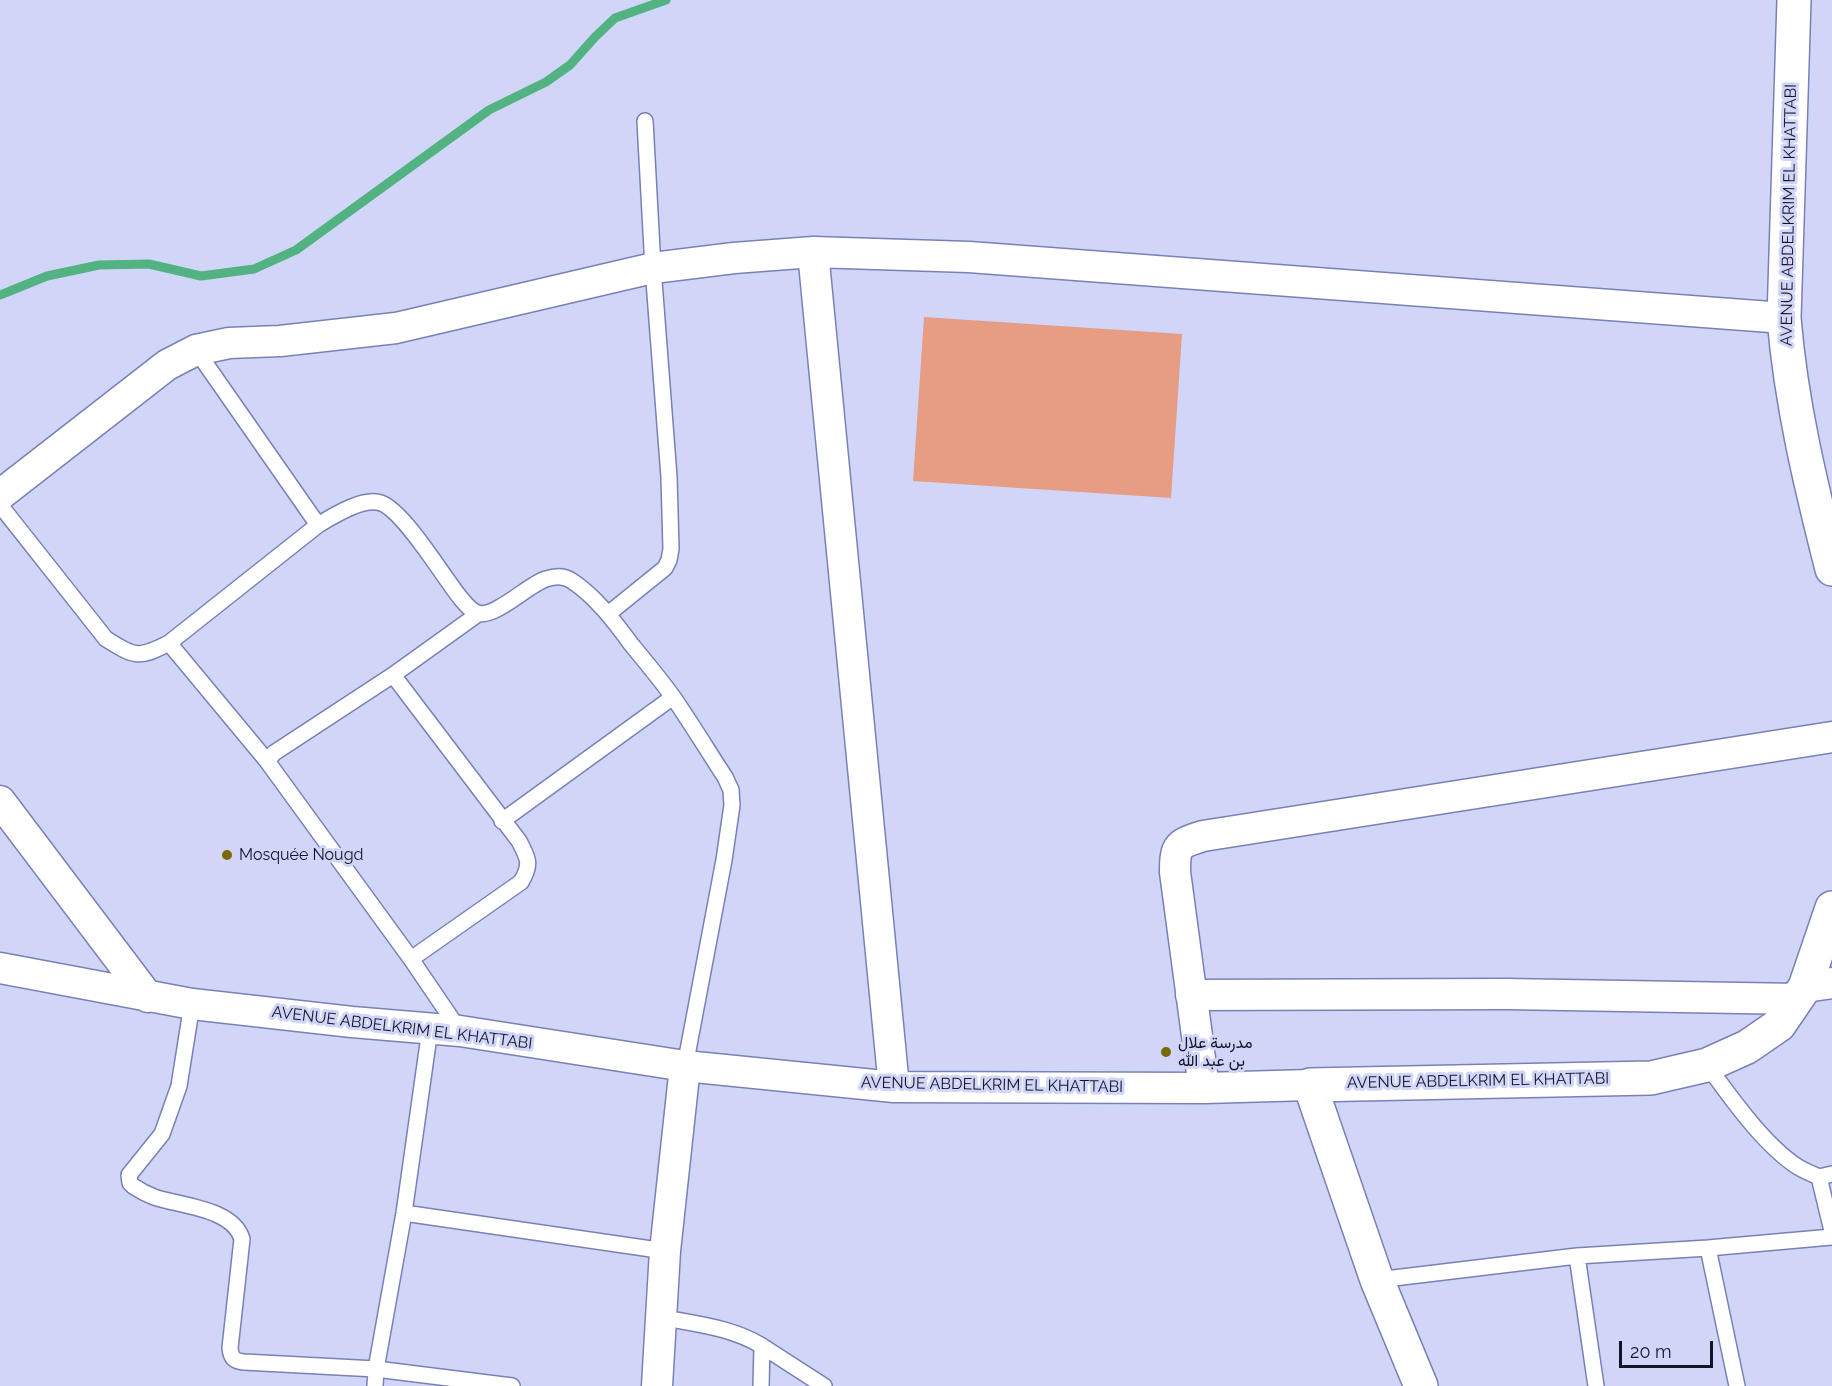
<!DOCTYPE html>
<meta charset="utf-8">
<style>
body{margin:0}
#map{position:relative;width:1832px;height:1386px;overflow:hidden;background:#d1d6f9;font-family:Raleway,sans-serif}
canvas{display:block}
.scale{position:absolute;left:1619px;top:1341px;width:94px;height:27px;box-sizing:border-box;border:3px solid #121428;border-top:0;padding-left:8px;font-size:18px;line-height:21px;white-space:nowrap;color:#121428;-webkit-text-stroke:4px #d1d6f9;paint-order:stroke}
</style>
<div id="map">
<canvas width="1832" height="1386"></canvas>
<div class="scale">20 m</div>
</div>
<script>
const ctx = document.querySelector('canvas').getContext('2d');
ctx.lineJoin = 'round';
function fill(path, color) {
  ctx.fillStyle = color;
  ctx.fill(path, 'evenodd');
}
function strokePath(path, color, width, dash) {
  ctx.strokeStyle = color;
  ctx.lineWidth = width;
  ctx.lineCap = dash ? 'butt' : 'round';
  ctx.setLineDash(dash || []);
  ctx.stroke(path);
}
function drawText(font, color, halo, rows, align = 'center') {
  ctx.font = font + ' Raleway,Vazirmatn,sans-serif';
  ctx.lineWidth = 6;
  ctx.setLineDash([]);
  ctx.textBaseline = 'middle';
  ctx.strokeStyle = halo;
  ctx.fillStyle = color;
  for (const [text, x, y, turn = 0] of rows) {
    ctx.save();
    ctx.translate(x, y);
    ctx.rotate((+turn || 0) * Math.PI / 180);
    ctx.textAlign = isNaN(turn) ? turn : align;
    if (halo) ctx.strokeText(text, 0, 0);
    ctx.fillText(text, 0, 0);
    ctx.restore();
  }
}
fill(new Path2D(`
 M924 317 1182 334 1171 498 913 481Z`), '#e69d84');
strokePath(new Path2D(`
 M0 295 47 276 99 265 149 264 201 276 254 269 296 250 489 110 546 82 570 65 595 37 615 18 666 0`), '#53b282', 9);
const service = new Path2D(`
 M196 350 318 525C333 516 363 497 381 503 401 510 435 563 448 581 455 591 465 606 475 612 492 622 528 584 546 579 555 576 565 576 572 581 595 596 615 622 631 644 645 661 660 679 673 697 691 723 708 751 725 777L731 790 732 805 724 860 685 1066
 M0 505 106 639C135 657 138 659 169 643L318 525
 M608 614 665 568 669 560 671 549 669 477 653 268 645 121
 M169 643 267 761 411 959 460 1031
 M393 675 519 841C528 858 532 864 521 882L411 959
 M267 761 274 753 393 675 478 614
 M502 821 673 697
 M192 1004 179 1086 162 1134 129 1175 130 1183 133 1186C139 1190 146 1194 154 1197 180 1206 233 1208 242 1239L230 1348C231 1358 234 1361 244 1362L376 1369 512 1386
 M1707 1065C1731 1098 1764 1145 1798 1167 1805 1171 1812 1174 1819 1177L1832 1174
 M1819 1177 1832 1231
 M404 1213 665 1251
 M1708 1248 1737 1386
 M1577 1256 1596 1386
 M1377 1280 1577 1256 1708 1248 1832 1237
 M660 1317C695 1324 731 1327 762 1346L761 1386
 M762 1346 824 1386
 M375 1386 376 1369 404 1213 430 1029`);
const minor = new Path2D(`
 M813 252 894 1087
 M0 495 167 365 196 350 229 343 280 341 396 328 653 268 734 258 813 252 969 257 1784 318
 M0 801 148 997
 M0 968 192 1004 352 1022 460 1031 685 1066 894 1087 1204 1088 1310 1085
 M1805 987 1832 983
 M1191 995 1506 994 1798 999
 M1204 1088 1175 872C1175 845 1178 844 1203 836L1832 737
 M657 1386 665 1251 685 1066`);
const tertiary = new Path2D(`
 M1794 0 1784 318C1791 404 1811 486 1832 569
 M1421 1386 1377 1280 1310 1085 1651 1078 1707 1065 1747 1047 1779 1025 1805 987 1832 908`);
strokePath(service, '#7a80b5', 18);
strokePath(minor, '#7a80b5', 33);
strokePath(tertiary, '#7a80b5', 36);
strokePath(service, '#fff', 15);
strokePath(minor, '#fff', 30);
strokePath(tertiary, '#fff', 33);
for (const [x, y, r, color] of [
 [227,855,6,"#786900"],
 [1166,1052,6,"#786900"]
]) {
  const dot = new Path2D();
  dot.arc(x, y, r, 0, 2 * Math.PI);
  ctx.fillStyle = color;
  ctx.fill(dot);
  strokePath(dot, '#d1d6f9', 2);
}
drawText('16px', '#121428', '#d1d6f9', [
 ["AVENUE ABDELKRIM EL KHATTABI",1789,215,-89],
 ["AVENUE ABDELKRIM EL KHATTABI",402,1028,7],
 ["AVENUE ABDELKRIM EL KHATTABI",1478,1081,-1],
 ["AVENUE ABDELKRIM EL KHATTABI",992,1085,1]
]);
drawText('16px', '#121428', '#d1d6f9', [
 ["Mosquée Nougd",239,855],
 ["مدرسة علال",1178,1043],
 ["بن عبد الله",1178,1061]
], 'left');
</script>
